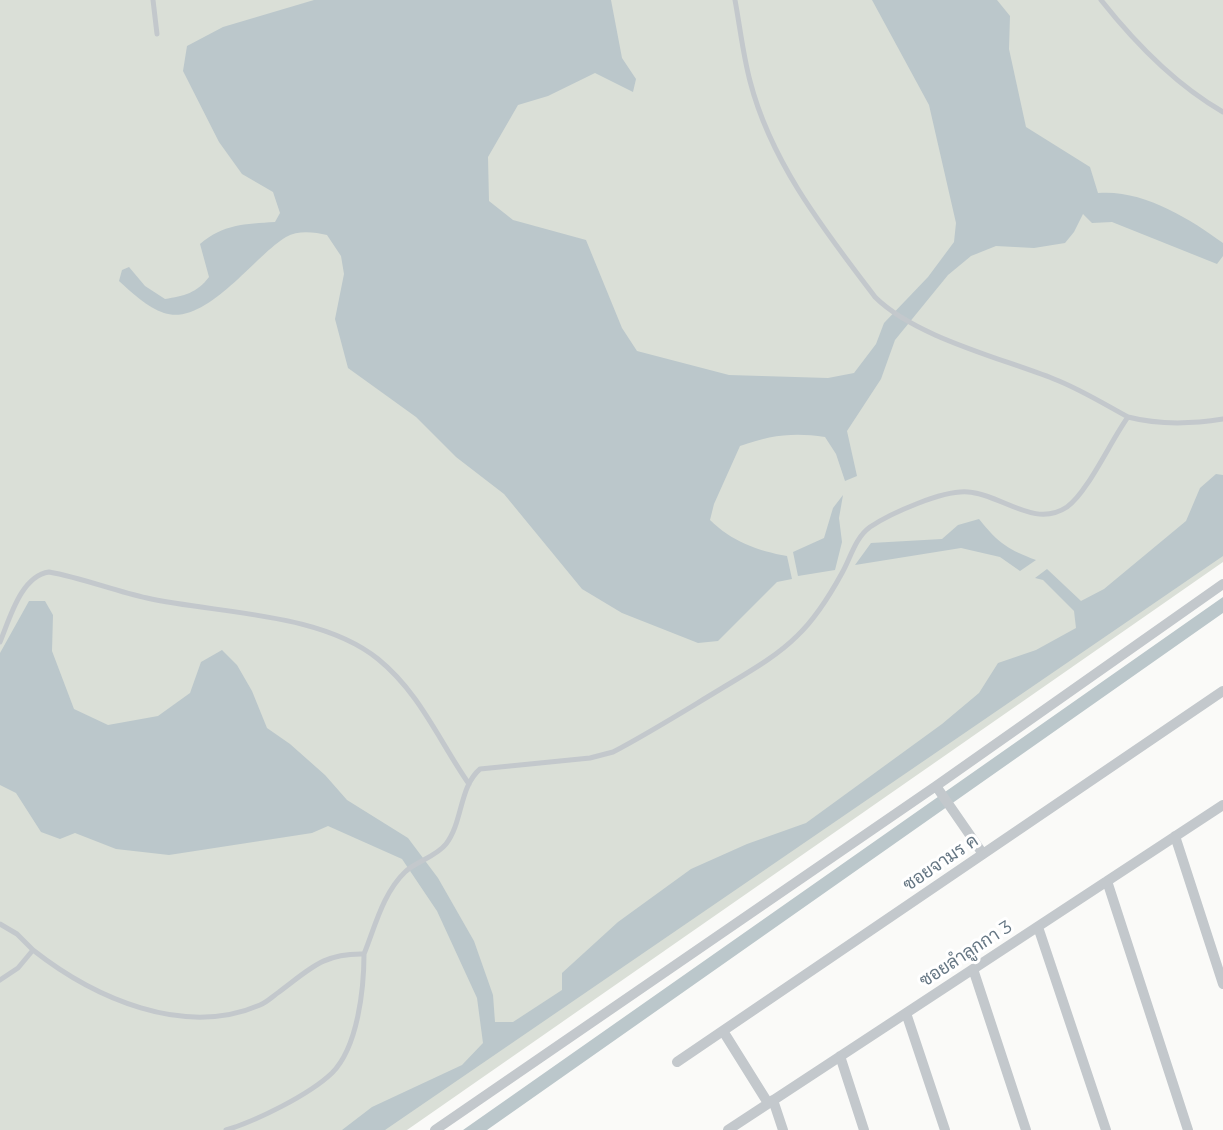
<!DOCTYPE html>
<meta charset="utf-8">
<style>
body{margin:0}
canvas{display:block;background:#fafaf8}
</style>
<canvas width="1223" height="1130"></canvas>
<script>
const ctx = document.querySelector('canvas').getContext('2d');
ctx.lineJoin = 'round';
function fill(path, color) {
  ctx.fillStyle = color;
  ctx.fill(path, 'evenodd');
}
function strokePath(path, color, width, dash) {
  ctx.strokeStyle = color;
  ctx.lineWidth = width;
  ctx.lineCap = dash ? 'butt' : 'round';
  ctx.setLineDash(dash || []);
  ctx.stroke(path);
}
function drawText(font, color, halo, rows, align = 'center') {
  ctx.font = font + ' Montserrat,Sarabun,sans-serif';
  ctx.lineWidth = 6;
  ctx.setLineDash([]);
  ctx.textBaseline = 'middle';
  ctx.strokeStyle = halo;
  ctx.fillStyle = color;
  for (const [text, x, y, turn = 0] of rows) {
    ctx.save();
    ctx.translate(x, y);
    ctx.rotate((+turn || 0) * Math.PI / 180);
    ctx.textAlign = isNaN(turn) ? turn : align;
    if (halo) ctx.strokeText(text, 0, 0);
    ctx.fillText(text, 0, 0);
    ctx.restore();
  }
}
fill(new Path2D(`
 M0 0H1223V562L407 1130H0Z`), '#dadfd7');
fill(new Path2D(`
 M314 0H611L622 58 636 79 633 92 595 73 548 96 518 105 488 157 489 201 513 220 586 240 622 328 637 351 729 375 828 378 854 373 876 344 884 323 928 277 954 242 956 223 929 105 872 0H997L1010 16 1009 49 1026 127 1090 167 1098 193C1142 189 1189 218 1223 243V256L1217 264 1112 222 1092 223 1083 214 1074 232 1065 243 1034 248 996 246 971 256 948 275 895 340 881 379 847 431 857 476 845 481 836 454 825 437C794 432 770 435 740 446L714 504 710 520C731 541 758 551 787 556L792 579 777 582 718 641 698 643 622 613 582 589 504 494 456 457 416 417 348 368 335 319 344 274 341 256 327 235C314 232 298 230 286 237 254 256 206 327 164 313 147 307 132 293 119 281L122 270 129 267 145 286 165 299C184 296 197 293 209 277L200 244C223 224 245 224 275 222L280 213 273 192 242 174 219 142 183 71 187 46 223 27Z
 M1216 474 1223 475V556L385 1130H342L372 1107 462 1065 483 1043 477 998 437 911 402 859 328 826 312 833 169 855 116 849 75 833 60 839 41 832 16 793 0 785V653L29 601H45L53 615 52 651 74 709 108 725 158 716 190 693 201 662 222 650 237 665 252 691 267 728 290 744 325 775 347 800 408 838 438 878 474 941 493 995 495 1022H513L562 990V973L618 922 691 869 747 844 806 823 942 724 979 693 998 663 1036 650 1076 628 1074 611 1043 580 1035 578 1047 569 1081 601 1104 589 1186 521 1200 488Z
 M843 495 839 518 842 542 835 570 798 576 793 552 824 538 833 508Z
 M979 519C998 543 1009 550 1036 560L1020 571 1000 557 961 548 855 565 871 543 942 539 958 525Z
 M1223 597V613L487 1130H463Z`), '#bbc7cb');
strokePath(new Path2D(`
 M153 0 157 34
 M735 0C740 27 743 55 750 81 771 163 825 231 875 297 915 337 1001 358 1054 379 1080 389 1104 404 1128 417
 M1101 0C1135 43 1176 85 1223 112
 M0 642C10 618 21 576 49 572 83 578 114 591 147 598 219 614 320 612 378 659 420 693 439 741 469 784
 M0 924 17 934 33 950 18 968 0 980
 M33 950C94 998 184 1038 260 1005 267 1002 273 996 279 992 310 969 323 953 364 954 375 927 383 893 405 872 416 861 436 857 446 844 463 822 459 787 480 769L590 758 613 752C649 733 684 711 719 690 745 674 775 658 797 636 816 618 830 595 842 573 851 557 855 538 870 527 891 513 943 490 968 492 1001 494 1034 529 1067 507 1088 492 1111 440 1128 417 1159 425 1192 424 1223 419
 M226 1130C256 1121 309 1095 332 1073 358 1047 364 988 364 954`), '#c3c8cc', 5);
strokePath(new Path2D(`
 M936 786 983 854
 M1175 836 1223 984
 M1107 881 1188 1130
 M1038 927 1106 1130
 M973 969 1026 1130
 M906 1013 945 1130
 M723 1031 768 1103
 M840 1056 864 1130
 M677 1062 1223 691
 M773 1100 783 1130
 M435 1130 936 786 1223 584
 M728 1130 1223 805`), '#c3c8cc', 10);
drawText('18px', '#657683', '#fff', [
 ["ซอยจามร ค",941,863,-34],
 ["ซอยลำลูกกา 3",966,954,-33]
]);
</script>
